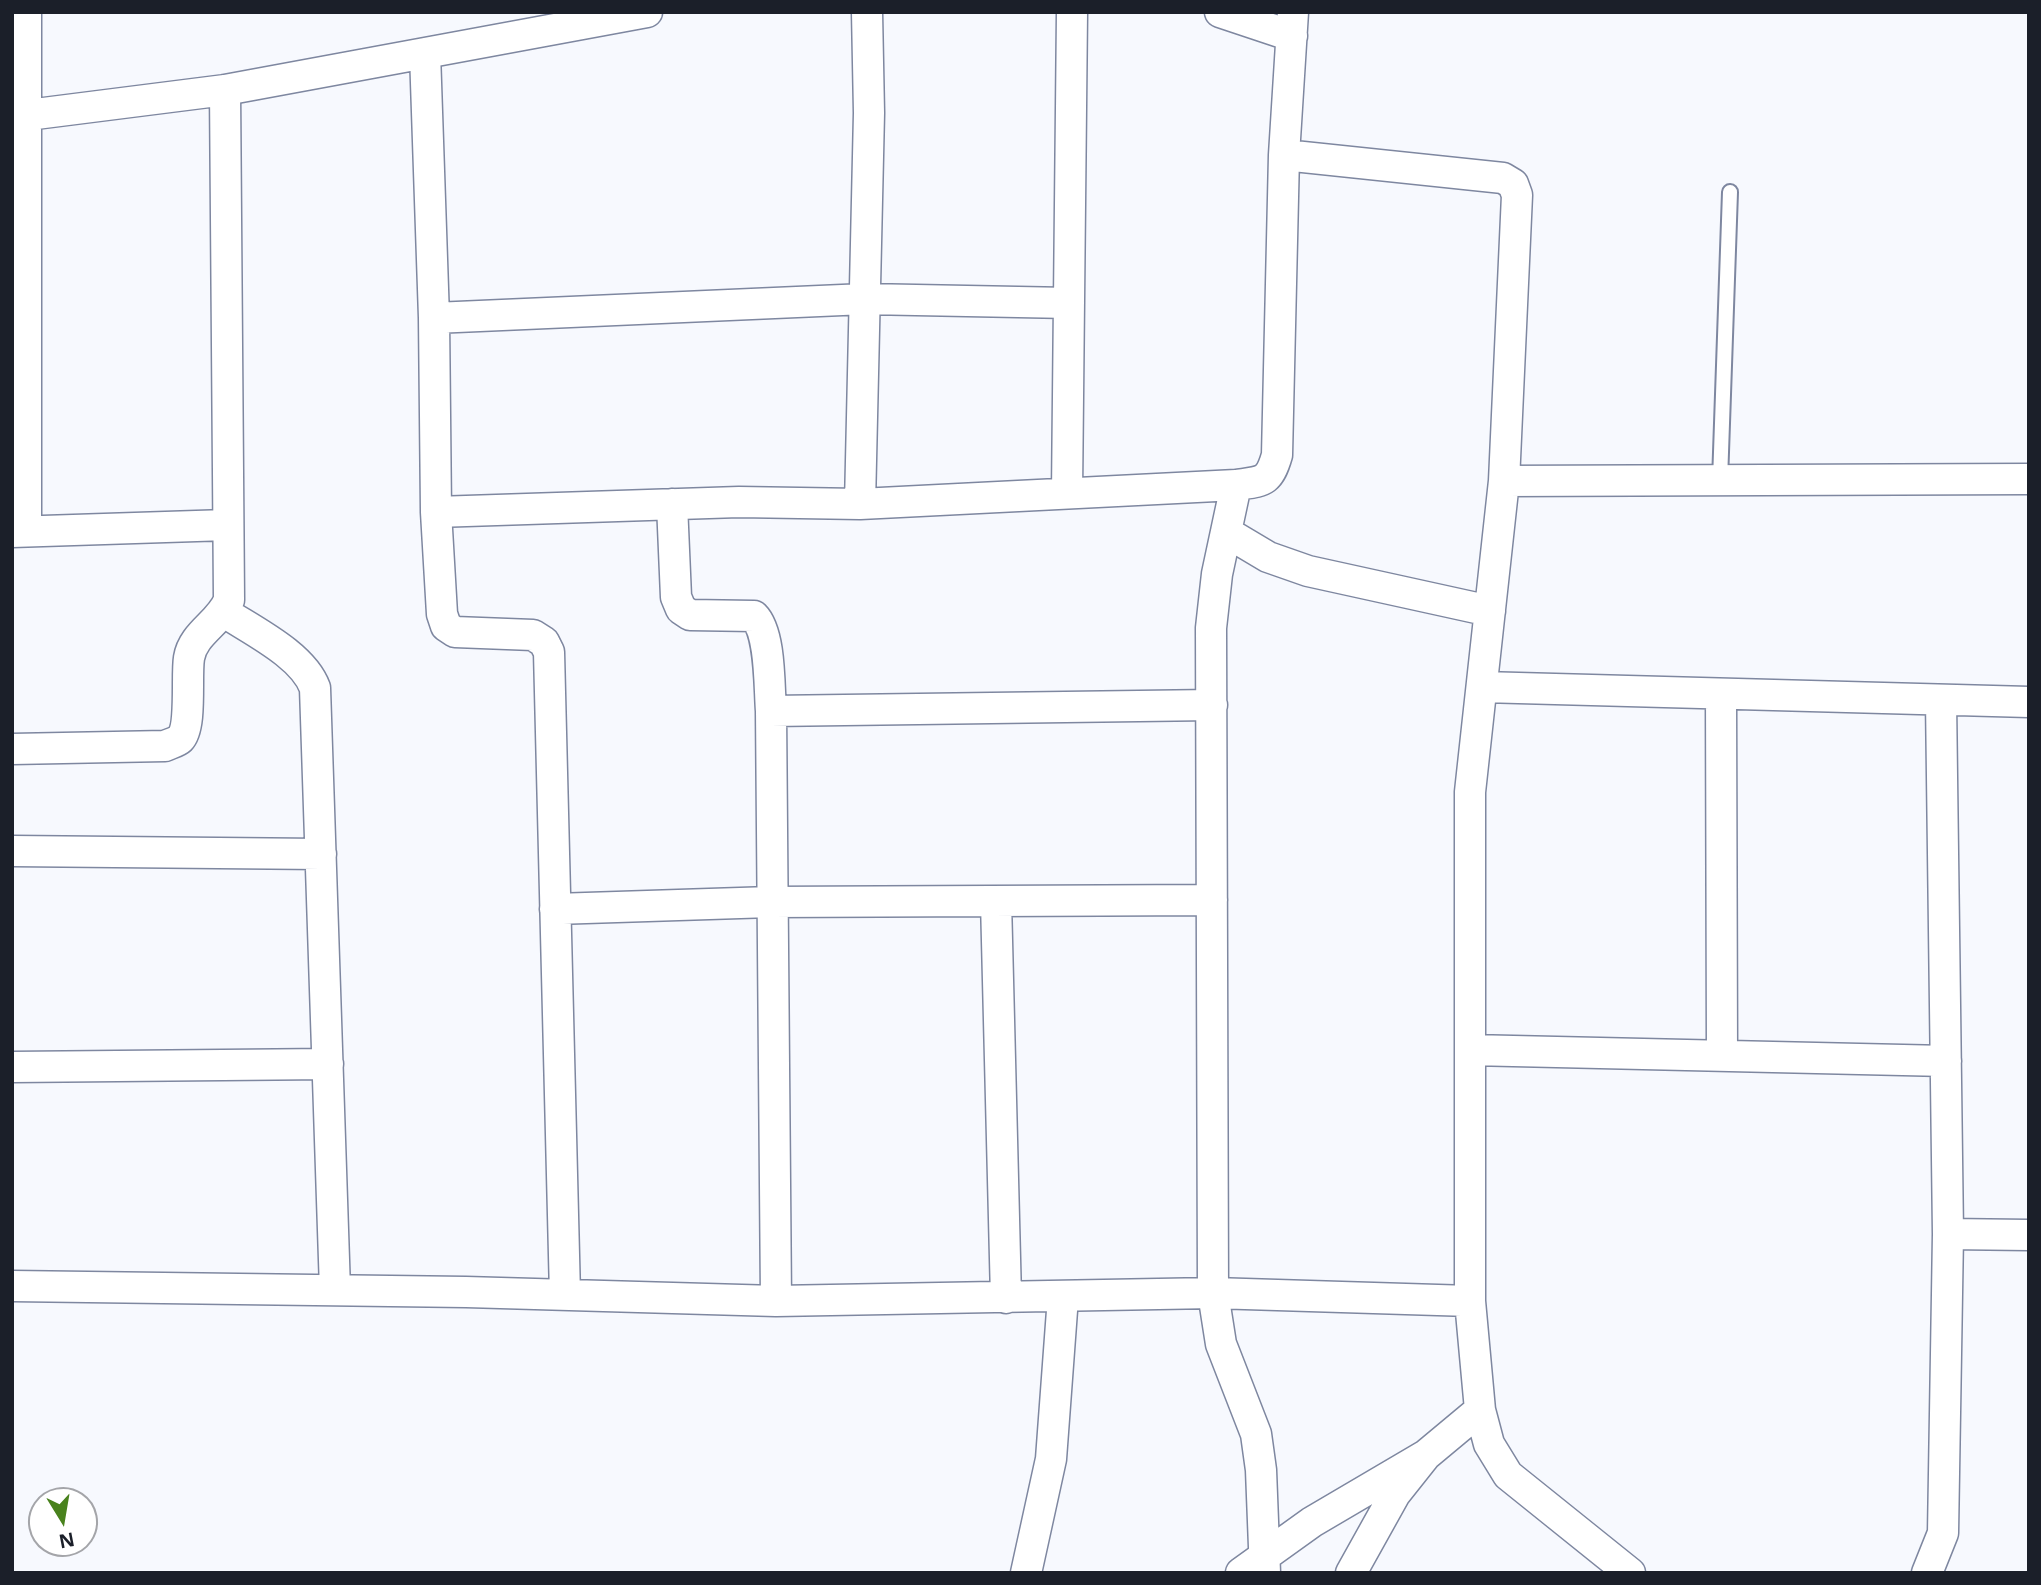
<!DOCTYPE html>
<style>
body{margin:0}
#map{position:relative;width:2041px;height:1585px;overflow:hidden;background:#f7f9fe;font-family:"Noto Sans",sans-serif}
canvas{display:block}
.frame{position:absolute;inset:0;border:14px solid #1b1f29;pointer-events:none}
.north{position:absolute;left:28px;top:1487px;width:70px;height:70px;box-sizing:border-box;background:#fff;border:2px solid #a4a5a9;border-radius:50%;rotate:169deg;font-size:19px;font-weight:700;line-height:28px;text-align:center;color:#1b1f29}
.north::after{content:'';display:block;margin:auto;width:24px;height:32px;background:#49821d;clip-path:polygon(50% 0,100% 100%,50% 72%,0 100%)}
</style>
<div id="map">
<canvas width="2041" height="1585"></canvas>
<div class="frame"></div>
<div class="north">N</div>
</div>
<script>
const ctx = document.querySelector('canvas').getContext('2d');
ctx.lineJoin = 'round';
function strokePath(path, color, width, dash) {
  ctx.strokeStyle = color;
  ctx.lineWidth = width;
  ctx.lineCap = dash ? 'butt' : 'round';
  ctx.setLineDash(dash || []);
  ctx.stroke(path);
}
const service = new Path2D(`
 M1720 481 1730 192`);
const minor = new Path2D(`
 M26 12V531
 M1220 12 1292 36
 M425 53 434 318 436 512 442 614 446 626 455 632 533 635 544 642 549 652 565 1295
 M12 117 225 90 647 12
 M434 318 865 299 1069 303
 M1504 481 2029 479
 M1236 485 1217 574 1211 628 1213 1293 1221 1344 1256 1434 1261 1470 1265 1573
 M1067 493 1072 12
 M672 504 676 597 681 609 690 615 754 616C771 633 769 687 771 711L776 1301
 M860 504 869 113 867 12
 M436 512 739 502 860 504 1236 485C1263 481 1269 483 1277 455L1284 155 1293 12
 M12 532 227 525
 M1226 532 1268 557 1308 571 1490 611
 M224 612C253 631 303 655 315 688L335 1290
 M1482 687 2029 702
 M1721 694 1722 1056
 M771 711 1212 705
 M12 749 165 746C169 744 177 742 180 739 192 727 186 676 189 658 193 633 220 623 229 600L225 90
 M12 851 321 854
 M996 901 1006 1298
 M555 909 771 902 1212 900
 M1470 1050 1946 1061
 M12 1067 328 1064
 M1948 1234 2029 1235
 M12 1286 466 1292 776 1301 1213 1293 1470 1301V792L1504 481 1517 195 1513 184 1503 178 1284 155
 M1470 1301 1480 1410 1489 1444 1508 1475 1630 1573
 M1026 1573 1051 1459 1063 1297
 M1241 1573 1312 1522 1426 1455
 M1351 1573 1395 1494 1426 1455 1480 1410
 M1927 1573 1943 1533 1948 1234 1941 700`);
strokePath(service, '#7e87a0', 18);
strokePath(minor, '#7e87a0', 33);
strokePath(service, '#fff', 14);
strokePath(minor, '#fff', 30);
</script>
